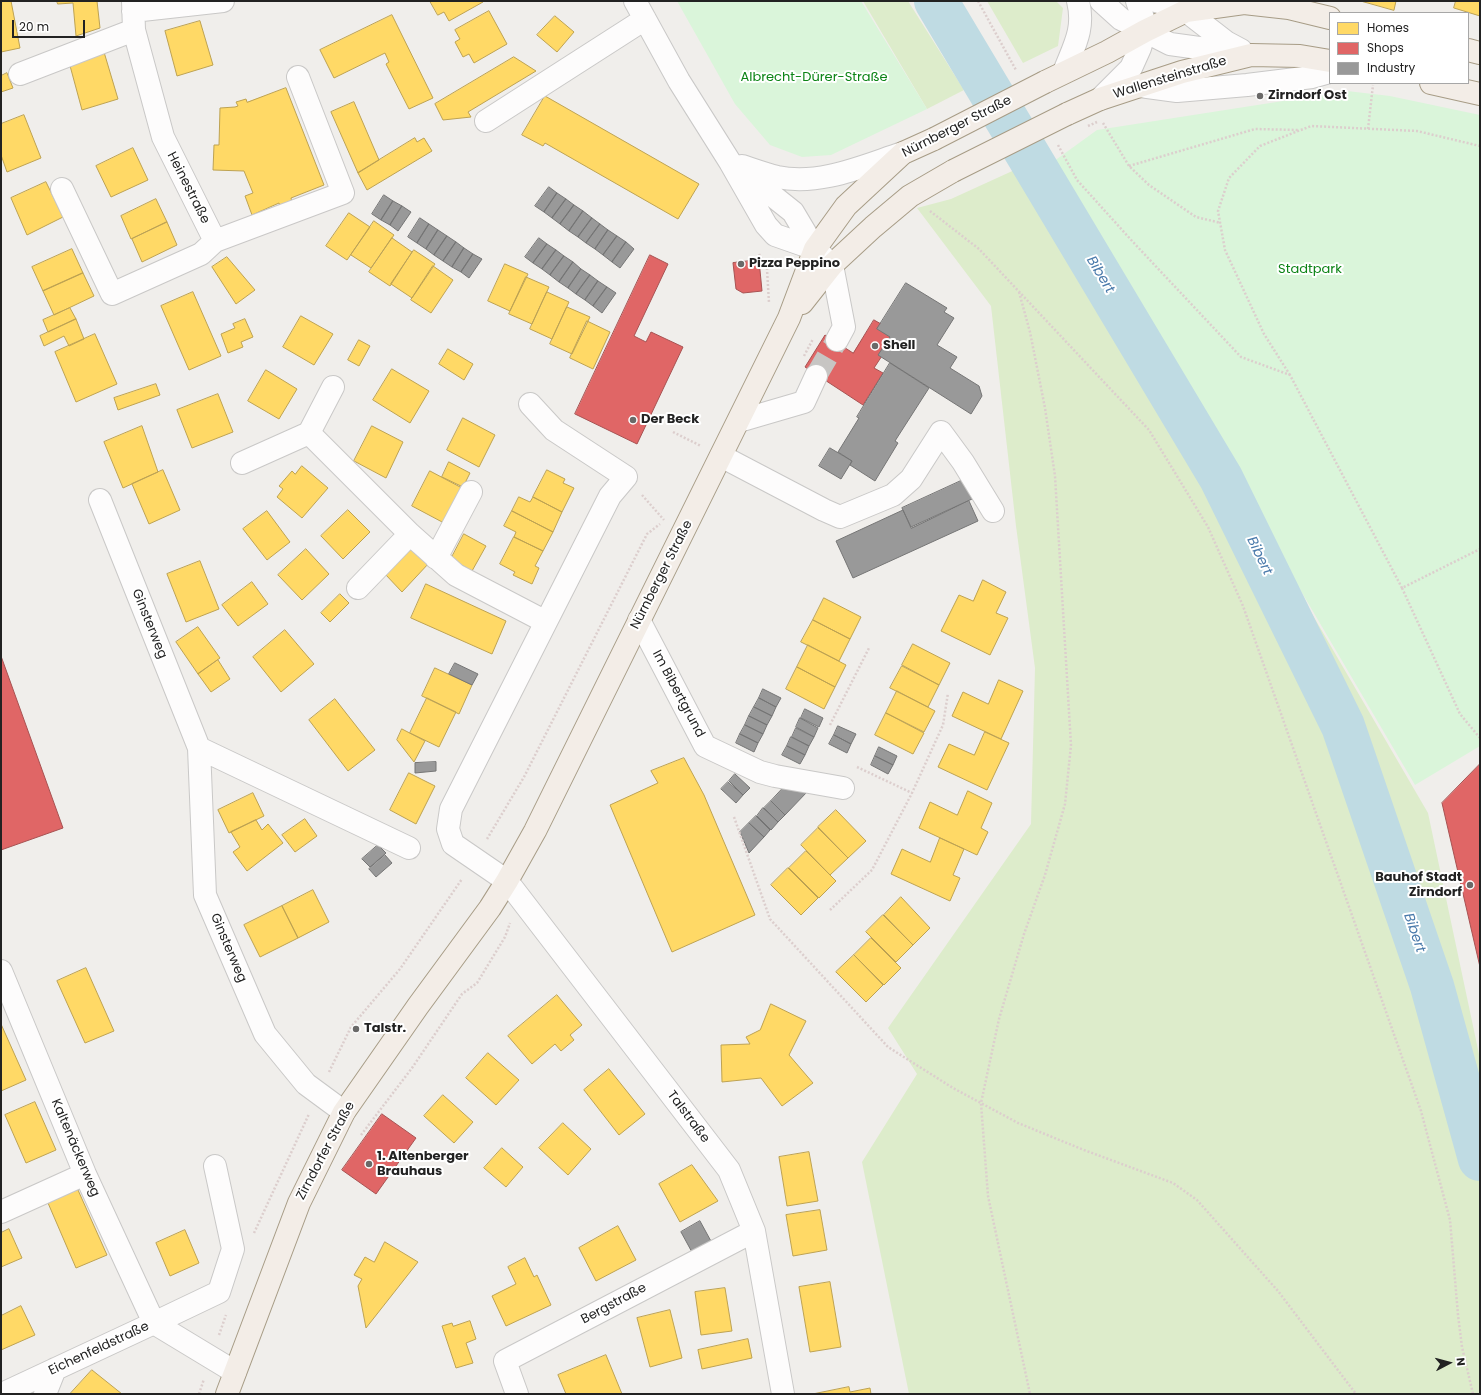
<!DOCTYPE html>
<meta charset="utf-8">
<style>
body{margin:0}
#map{position:relative;width:1481px;height:1395px;overflow:hidden;background:#f0eeeb;font-family:Poppins,sans-serif}
canvas{display:block}
.frame{position:absolute;inset:0;border:2px solid #222;pointer-events:none}
.legend{position:absolute;left:1329px;top:12px;width:140px;height:72px;box-sizing:border-box;background:#fff;border:1px solid #a7a7a7;margin:0;padding:5px 7px;list-style:none;font-size:12px;color:#222}
.legend li{display:flex;align-items:center;gap:8px;height:20px}
.legend b{width:20px;border:1px solid #a7a7a7}
.north{position:absolute;left:1429px;top:1343px;width:40px;height:40px;-webkit-text-stroke:3px #fff;paint-order:stroke;rotate:84deg;font-size:11px;font-weight:700;line-height:16px;text-align:center;color:#222}
.north::after{content:'';display:block;margin:auto;width:14px;height:18px;background:#222;clip-path:polygon(50% 0,100% 100%,50% 72%,0 100%)}
.scale{position:absolute;left:12px;top:20px;width:73px;height:18px;box-sizing:border-box;border:2px solid #222;border-top:0;padding-left:5px;font-size:12px;line-height:14px;white-space:nowrap;color:#222;-webkit-text-stroke:3px #fff;paint-order:stroke}
</style>
<div id="map">
<canvas width="1481" height="1395"></canvas>
<div class="frame"></div>
<ul class="legend">
<li><b style="height:11px;background:#ffd966"></b>Homes</li>
<li><b style="height:11px;background:#e06666"></b>Shops</li>
<li><b style="height:11px;background:#999"></b>Industry</li>
</ul>
<div class="north">N</div>
<div class="scale">20 m</div>
</div>
<script>
const ctx = document.querySelector('canvas').getContext('2d');
ctx.lineJoin = 'round';
function fill(path, color) {
  ctx.fillStyle = color;
  ctx.fill(path, 'evenodd');
}
function strokePath(path, color, width, dash) {
  ctx.strokeStyle = color;
  ctx.lineWidth = width;
  ctx.lineCap = dash ? 'butt' : 'round';
  ctx.setLineDash(dash || []);
  ctx.stroke(path);
}
function drawText(font, color, halo, rows, align = 'center') {
  ctx.font = font + ' Poppins,sans-serif';
  ctx.lineWidth = 4;
  ctx.setLineDash([]);
  ctx.textBaseline = 'middle';
  ctx.strokeStyle = halo;
  ctx.fillStyle = color;
  for (const [text, x, y, turn = 0] of rows) {
    ctx.save();
    ctx.translate(x, y);
    ctx.rotate((+turn || 0) * Math.PI / 180);
    ctx.textAlign = isNaN(turn) ? turn : align;
    if (halo) ctx.strokeText(text, 0, 0);
    ctx.fillText(text, 0, 0);
    ctx.restore();
  }
}
fill(new Path2D(`
 M863 1H908L964 90 927 109Z
 M987 1H1056L1063 8 1058 46 1023 63Z
 M1043 157 1050 164 1428 813 1480 1059V1394H909L862 1162 917 1074 888 1028 1031 824 1035 668 1016 526 991 306 917 208 951 199Z`), '#ddeccb');
fill(new Path2D(`
 M677 1H861L927 109 831 155 802 157 770 145 735 104Z
 M1347 91 1390 96 1480 115V746L1415 785 1050 164 1097 130Z`), '#daf5da');
const homes = new Path2D(`
 M1 1H11L20 48 1 52Z
 M57 1H97L100 28 76 36 73 3 58 4Z
 M430 1H482L483 2 449 21 444 12 438 15Z
 M1361 1H1396L1394 10Z
 M1456 1H1480V16L1454 8Z
 M489 11 507 44 474 63 469 54 463 57 455 42 460 39 455 30Z
 M392 15 433 98 409 109 386 64 389 62 385 53 334 78 320 50Z
 M555 16 574 32 557 52 537 35Z
 M200 21 213 65 177 76 165 31Z
 M104 52 118 99 82 110 69 62Z
 M514 57 536 71 468 112 471 117 443 120 435 104Z
 M7 73 13 88 1 92V76Z
 M286 88 324 185 291 198 292 202 280 207 279 203 252 215 245 196 253 193 244 171 213 170 214 145H219L220 108 235 107 238 106 236 102 246 99 247 102Z
 M545 96 699 184 678 219 545 143 543 146 522 135Z
 M354 102 379 160 358 173 331 112Z
 M24 115 41 158 7 172 1 155V124Z
 M415 138 417 142 424 138 432 151 367 190 358 173Z
 M133 148 148 180 111 197 96 166Z
 M46 182 63 217 27 235 11 198Z
 M156 199 167 222 131 239 121 216Z
 M349 213 370 227 347 260 326 246Z
 M374 221 394 235 371 268 351 255Z
 M167 222 177 245 142 262 132 239Z
 M392 238 412 252 390 286 369 272Z
 M72 249 83 273 43 291 32 267Z
 M414 250 435 264 412 298 391 284Z
 M227 257 255 290 236 304 212 267Z
 M505 264 528 274 510 311 488 301Z
 M433 266 453 280 431 313 411 300Z
 M83 273 94 296 54 315 43 291Z
 M526 277 549 287 532 324 509 314Z
 M193 292 221 356 189 370 161 306Z
 M547 292 569 302 552 339 530 329Z
 M567 307 590 317 572 354 550 344Z
 M70 308 76 319 48 332 43 320Z
 M301 316 333 334 314 365 283 347Z
 M76 319 84 339 69 346 64 336 44 346 40 336Z
 M245 319 253 337 241 342 243 347 228 353 221 334 235 328 233 324Z
 M587 321 610 332 593 369 570 358Z
 M95 334 117 384 76 402 55 352Z
 M359 340 370 346 359 366 348 360Z
 M448 349 473 364 464 380 439 364Z
 M392 369 429 391 410 423 373 400Z
 M266 370 297 389 279 419 248 401Z
 M156 384 160 395 118 410 114 398Z
 M218 394 233 432 192 448 177 410Z
 M463 418 495 435 479 467 447 450Z
 M142 426 158 472 123 488 104 442Z
 M372 426 403 442 386 478 354 461Z
 M449 462 470 473 463 487 442 477Z
 M302 466 328 488 302 518 277 497 283 489 279 486 292 471 295 474Z
 M163 470 180 510 149 524 132 484Z
 M547 470 565 479 563 483 574 488 562 512 533 497Z
 M430 471 462 488 444 523 412 506Z
 M519 497 530 502 533 497 562 512 553 532 512 511Z
 M348 510 370 532 343 559 321 536Z
 M267 511 290 542 267 560 243 529Z
 M512 511 553 532 543 551 514 537 516 532 504 526Z
 M464 534 486 546 472 571 451 559Z
 M514 537 543 551 535 566 539 568 532 584 513 575 515 572 500 564Z
 M412 546 429 563 402 592 385 574Z
 M306 549 329 574 302 600 278 575Z
 M200 561 219 609 186 622 167 574Z
 M983 580 1006 592 996 613 1008 618 990 655 941 631 959 595 973 601Z
 M252 582 268 604 238 626 222 605Z
 M426 584 506 621 492 654 411 618Z
 M340 594 349 603 330 622 321 613Z
 M824 598 861 617 850 639 813 620Z
 M813 620 850 639 839 661 801 642Z
 M198 627 220 658 198 674 176 642Z
 M285 630 314 664 281 692 253 657Z
 M913 644 950 663 939 685 902 665Z
 M808 645 846 665 835 687 797 667Z
 M218 660 230 679 211 692 198 674Z
 M902 666 939 685 928 707 890 688Z
 M797 667 835 687 824 709 786 689Z
 M435 668 472 685 459 714 422 696Z
 M999 680 1023 691 1001 739 952 716 963 692 988 704Z
 M897 691 935 711 924 732 886 713Z
 M427 698 456 712 439 747 410 733Z
 M335 699 375 750 348 771 309 720Z
 M886 713 924 733 913 754 875 735Z
 M402 729 425 741 414 762 397 740Z
 M985 732 1009 743 987 790 938 767 949 744 974 755Z
 M684 758 704 795 755 915 672 952 610 805 658 783 651 771Z
 M409 773 435 786 416 824 390 810Z
 M968 791 992 803 981 828 988 832 977 855 919 828 930 802 957 815Z
 M253 793 264 816 229 833 218 810Z
 M836 810 866 841 848 858 818 827Z
 M305 819 317 836 295 852 282 835Z
 M256 820 262 830 268 824 283 843 247 871 233 852 240 847 231 832Z
 M818 828 848 858 830 875 801 845Z
 M940 838 964 849 953 875 960 878 950 901 891 874 902 849 930 862Z
 M806 851 836 881 819 898 789 868Z
 M788 868 818 898 801 915 771 885Z
 M313 890 329 922 298 938 282 906Z
 M901 897 930 928 913 945 884 915Z
 M282 906 298 938 260 957 244 925Z
 M883 915 913 945 896 962 866 932Z
 M871 938 901 968 884 985 854 955Z
 M854 955 883 985 866 1002 836 972Z
 M86 968 114 1031 85 1043 57 981Z
 M557 995 582 1025 570 1035 574 1040 561 1051 555 1044 532 1064 508 1036Z
 M771 1004 806 1021 789 1055 813 1083 782 1106 761 1078 722 1082 721 1045 750 1044 746 1037 760 1030Z
 M1 1024 26 1080 1 1091Z
 M488 1053 519 1080 496 1105 466 1078Z
 M609 1069 645 1114 619 1135 584 1090Z
 M443 1095 473 1122 454 1143 424 1116Z
 M35 1102 56 1150 26 1163 5 1115Z
 M563 1123 591 1149 568 1175 539 1148Z
 M502 1148 523 1167 506 1187 484 1168Z
 M809 1152 818 1201 787 1206 779 1157Z
 M692 1165 718 1201 680 1222 659 1184Z
 M78 1190 107 1255 76 1268 48 1203Z
 M820 1210 827 1250 793 1256 786 1215Z
 M618 1226 636 1260 596 1281 579 1248Z
 M9 1229 22 1258 1 1267V1233Z
 M185 1230 199 1263 170 1276 156 1243Z
 M385 1242 418 1262 366 1328 358 1286 362 1279 354 1275 365 1257 374 1262Z
 M525 1258 534 1277 537 1275 551 1305 506 1326 492 1296 516 1284 508 1267Z
 M830 1282 841 1347 810 1352 799 1287Z
 M725 1288 732 1331 701 1335 695 1292Z
 M21 1306 35 1335 1 1350V1316Z
 M670 1310 682 1358 650 1367 637 1318Z
 M470 1321 476 1339 466 1343 473 1363 456 1368 442 1326 452 1323 453 1326Z
 M748 1339 752 1358 702 1369 698 1350Z
 M606 1355 622 1394H566L558 1375Z
 M92 1370 122 1394H70Z
 M849 1387 850 1392 870 1388 871 1394H813Z`);
fill(homes, '#ffd966');
strokePath(homes, '#bda252', 1);
const shops = new Path2D(`
 M650 255 668 264 634 336 646 342 651 332 683 347 637 444 575 414Z
 M759 260 762 291 743 293 736 289 733 263Z
 M874 320 897 333 874 368 883 373 863 405 805 367 825 335 853 353Z
 M1 656 63 828 1 850Z
 M1480 764V967L1442 803Z
 M382 1114 416 1138 376 1194 342 1170Z`);
fill(shops, '#e06666');
strokePath(shops, '#a75252', 1);
const industry = new Path2D(`
 M549 187 557 193 544 212 535 206Z
 M557 193 566 199 552 218 544 212Z
 M384 195 393 201 381 220 372 214Z
 M566 199 574 205 560 224 552 218Z
 M393 201 402 206 390 225 381 220Z
 M574 205 583 211 569 231 560 224Z
 M402 206 411 212 398 231 390 225Z
 M583 211 592 218 578 237 569 231Z
 M420 218 429 224 417 243 408 237Z
 M592 218 600 224 586 243 578 237Z
 M429 224 438 230 426 249 417 243Z
 M600 224 608 230 595 249 586 243Z
 M438 230 447 236 434 255 426 249Z
 M608 230 617 236 603 255 595 249Z
 M447 236 456 242 443 261 434 255Z
 M617 236 626 242 612 262 603 255Z
 M539 238 547 244 533 263 525 257Z
 M456 242 464 248 452 267 443 261Z
 M626 242 634 249 620 268 612 262Z
 M547 244 556 250 542 269 533 263Z
 M464 248 473 254 461 272 452 267Z
 M556 250 564 256 550 275 542 269Z
 M473 254 482 259 469 278 461 272Z
 M564 256 573 262 559 282 550 275Z
 M573 262 581 269 568 288 559 282Z
 M581 269 590 275 576 294 568 288Z
 M590 275 598 281 585 300 576 294Z
 M598 281 607 287 593 306 585 300Z
 M906 283 947 308 944 312 954 318 937 345 957 357 950 368 979 386 982 396 971 414 878 355 890 337 877 329Z
 M607 287 616 293 602 313 593 306Z
 M890 363 929 388 895 441 898 443 875 481 850 465 852 461 838 452 859 418 857 417Z
 M830 448 852 461 841 479 819 466Z
 M963 480 972 499 911 527 902 508Z
 M969 501 978 521 853 578 836 541 903 510 911 528Z
 M455 663 478 674 472 685 449 674Z
 M763 689 781 698 776 707 759 698Z
 M759 698 776 707 772 716 754 707Z
 M754 707 772 716 767 725 749 716Z
 M805 709 823 718 819 727 801 718Z
 M749 716 767 725 763 734 745 725Z
 M800 718 818 728 814 737 796 727Z
 M745 725 763 734 758 743 740 734Z
 M838 726 856 734 851 744 834 735Z
 M796 728 814 737 809 746 792 737Z
 M740 734 758 743 754 752 736 743Z
 M834 735 851 744 847 753 829 744Z
 M791 737 809 746 805 755 787 746Z
 M787 746 805 755 800 764 782 755Z
 M879 747 897 756 893 765 875 756Z
 M875 756 893 765 888 774 871 765Z
 M436 762V771L415 773V763Z
 M735 774 750 788 743 795 729 781Z
 M728 782 743 795 736 803 721 789Z
 M785 786 807 792 785 815 771 801Z
 M771 801 785 815 778 822 764 808Z
 M763 808 778 822 771 830 757 816Z
 M756 816 770 830 764 837 749 823Z
 M749 823 764 837 749 853 740 832Z
 M378 845 386 853 370 867 362 859Z
 M385 855 392 863 376 877 369 869Z
 M700 1221 712 1243 693 1254 681 1232Z`);
fill(industry, '#999');
strokePath(industry, '#757575', 1);
strokePath(new Path2D(`
 M936 1 1221 478 1343 726 1432 986 1480 1159`), '#bfdbe3', 44);
strokePath(new Path2D(`
 M816 376 837 340`), '#c7c5c3', 22, [22, 11]);
const minor = new Path2D(`
 M133 1 134 30 163 137 215 241
 M635 1 679 81 730 162 766 225 775 235 815 249
 M1101 1 1121 19 1170 44 1250 55
 M1156 1 1186 11 1226 42 1241 50
 M133 11 223 1
 M1064 72C1074 46 1085 29 1078 1
 M20 74 134 30
 M1140 86 1177 91 1247 85 1312 77 1330 72
 M1100 99 1131 68 1140 48 1145 31 1143 18 1137 1
 M486 121 645 19
 M742 166C754 170 765 174 777 177 820 186 863 166 903 153
 M739 169 793 212 815 249 832 265 844 327 837 340
 M62 189 112 294 201 254 215 241 343 193 298 77
 M530 404 554 430 626 477 610 496 451 809 448 829 453 844 507 881 729 1170 754 1231 783 1394
 M739 421 804 402 816 376
 M309 433 410 534 456 575 546 622
 M721 456 824 510 840 517 893 495 911 479 941 432 963 462 993 511
 M242 463 309 433 333 387
 M100 500 199 748 205 895 265 1034 306 1084 344 1112
 M436 558 471 492
 M358 588 410 534
 M639 620 705 746 760 772 775 776 843 788
 M199 748 409 848
 M1 971 85 1174 154 1323 219 1292 233 1249 215 1166
 M1 1212 85 1174
 M2 1394 154 1323 235 1372
 M45 1394 55 1369
 M517 1394 505 1361 754 1231`);
const major = new Path2D(`
 M1468 50 1480 53
 M1045 82 1107 52 1145 31 1186 11 1244 3 1289 8 1330 18
 M1431 83 1480 94
 M1067 114 1100 99 1182 72 1251 55 1300 56 1330 61
 M802 303 832 265 873 227 910 196 953 171
 M227 1394 299 1203 344 1112 418 1006 490 908 507 881 535 831 789 318 815 249 846 206 903 153 934 139`);
strokePath(minor, '#c9c8c7', 24);
strokePath(major, '#a79c86', 24);
strokePath(new Path2D(`
 M978 1 1016 70
 M1103 123 1129 166 1149 185 1196 217 1221 223
 M1368 129 1373 85
 M1058 145 1077 180 1133 242 1241 357 1290 375 1402 588 1480 549
 M1129 166 1255 129 1298 130
 M930 211 979 249 1149 430 1208 527 1243 606 1421 1111 1450 1220 1458 1315 1462 1347 1473 1394
 M759 254 767 269 769 303
 M1019 292 1030 332 1045 408 1055 476 1071 745 1065 804 1045 875 1024 934 999 1019 981 1103 988 1196 1030 1394
 M804 356 813 339
 M1290 375 1264 334 1225 250 1218 211 1229 178 1260 146 1311 126 1417 131 1480 146
 M673 432 701 446
 M642 495 664 520
 M1402 588 1460 714 1480 738
 M830 725 869 648
 M857 767 912 793
 M734 817 770 919 888 1047 953 1088 1018 1123 1084 1150 1173 1183 1197 1200 1278 1291 1356 1394
 M487 839 524 777 647 534 660 524
 M830 910 872 870 912 793 943 725 948 693
 M329 1072 351 1027 400 969 462 879
 M361 1135 412 1068 462 994 477 983 505 937 510 923
 M254 1233 309 1114
 M219 1335 226 1315
 M199 1394 204 1379`), '#dccecd', 2.5, [2, 2]);
strokePath(minor, '#fdfcfc', 22);
strokePath(major, '#f3ede7', 22);
const majorBridge = new Path2D(`
 M934 139 1045 82
 M953 171 1067 114`);
strokePath(majorBridge, '#a79c86', 24, []);
strokePath(new Path2D(`
 M1088 126 1097 122`), '#dccecd', 2.5, [2, 2]);
strokePath(majorBridge, '#f3ede7', 22);
for (const [x, y, r, color] of [
 [1260,96,4,"#6a6968"],
 [741,264,4,"#6a6968"],
 [875,346,4,"#6a6968"],
 [633,420,4,"#6a6968"],
 [1470,885,4,"#6a6968"],
 [356,1029,4,"#6a6968"],
 [369,1164,4,"#6a6968"]
]) {
  const dot = new Path2D();
  dot.arc(x, y, r, 0, 2 * Math.PI);
  ctx.fillStyle = color;
  ctx.fill(dot);
  strokePath(dot, '#fff', 1.5);
}
drawText('13px', '#0c8416', '#fff', [
 ["Albrecht-Dürer-Straße",814,78],
 ["Stadtpark",1310,270]
]);
drawText('13px', '#222', '#fff', [
 ["Wallensteinstraße",1170,78,-17],
 ["Nürnberger Straße",957,127,-27],
 ["Heinestraße",188,188,63],
 ["Nürnberger Straße",662,575,-63],
 ["Ginsterweg",149,624,68],
 ["Im Bibertgrund",678,694,62],
 ["Ginsterweg",228,948,67],
 ["Talstraße",688,1117,53],
 ["Kaltenäckerweg",75,1148,67],
 ["Zirndorfer Straße",326,1151,-62],
 ["Bergstraße",614,1304,-28],
 ["Eichenfeldstraße",99,1349,-25]
]);
drawText('bold 13px', '#222', '#fff', [
 ["Zirndorf Ost",1268,96],
 ["Pizza Peppino",749,264],
 ["Shell",883,346],
 ["Der Beck",641,420],
 ["Bauhof Stadt",1462,878,"right"],
 ["Zirndorf",1462,893,"right"],
 ["Talstr.",364,1029],
 ["1. Altenberger",377,1157],
 ["Brauhaus",377,1172]
], 'left');
drawText('italic 14px', '#4a7aab', '#fff', [
 ["Bibert",1100,275,59],
 ["Bibert",1259,556,64],
 ["Bibert",1414,933,71]
]);
</script>
